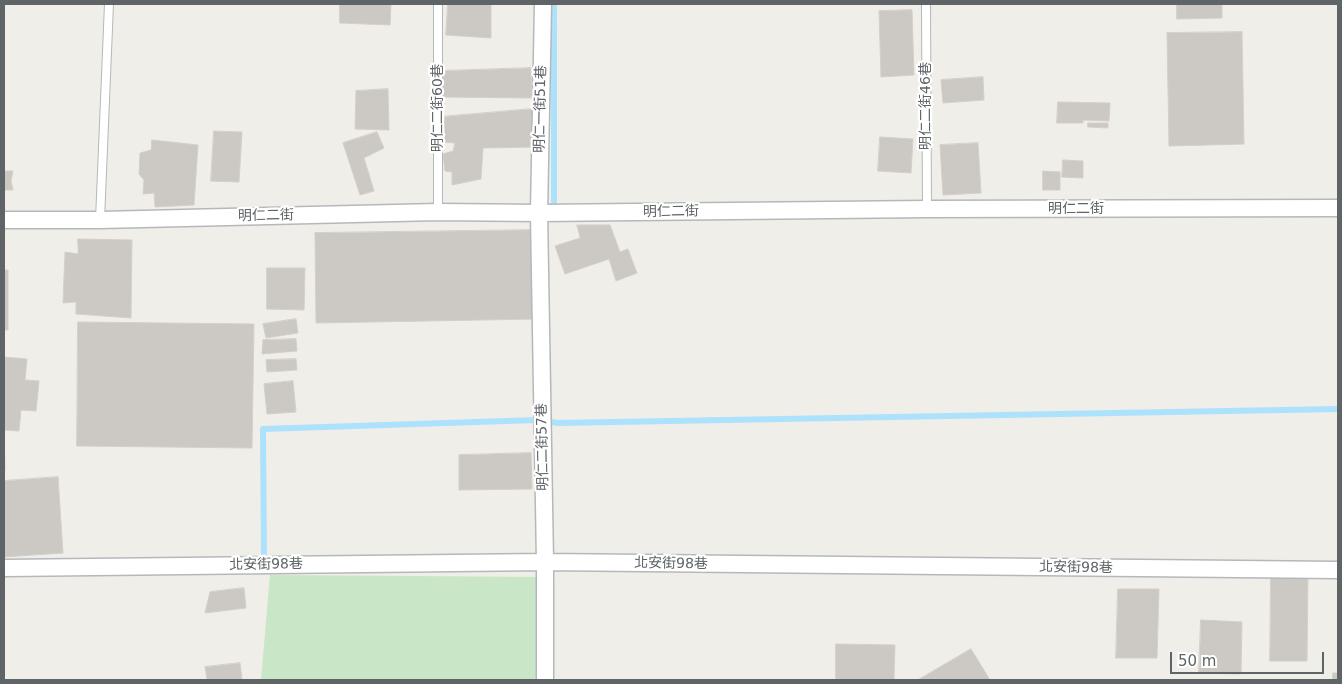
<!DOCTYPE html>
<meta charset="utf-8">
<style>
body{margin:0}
#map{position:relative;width:1342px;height:684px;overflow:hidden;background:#f0eee8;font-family:"DejaVu Sans",sans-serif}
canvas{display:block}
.frame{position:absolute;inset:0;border:5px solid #5f6467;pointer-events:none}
.scale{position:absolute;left:1170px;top:652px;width:154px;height:22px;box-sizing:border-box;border:2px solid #5f6467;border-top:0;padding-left:6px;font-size:15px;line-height:18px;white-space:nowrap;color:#5f6467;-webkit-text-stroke:4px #fff;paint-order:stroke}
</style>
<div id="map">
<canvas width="1342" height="684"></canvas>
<div class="frame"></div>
<div class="scale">50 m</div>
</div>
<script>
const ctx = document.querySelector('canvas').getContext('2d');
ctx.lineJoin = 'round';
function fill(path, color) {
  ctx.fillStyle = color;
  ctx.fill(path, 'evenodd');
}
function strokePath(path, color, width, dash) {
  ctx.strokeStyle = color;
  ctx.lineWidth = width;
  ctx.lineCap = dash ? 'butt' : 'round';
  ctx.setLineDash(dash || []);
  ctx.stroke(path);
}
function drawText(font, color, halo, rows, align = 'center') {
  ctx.font = font + ' "DejaVu Sans","Noto Sans TC",sans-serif';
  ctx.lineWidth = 4.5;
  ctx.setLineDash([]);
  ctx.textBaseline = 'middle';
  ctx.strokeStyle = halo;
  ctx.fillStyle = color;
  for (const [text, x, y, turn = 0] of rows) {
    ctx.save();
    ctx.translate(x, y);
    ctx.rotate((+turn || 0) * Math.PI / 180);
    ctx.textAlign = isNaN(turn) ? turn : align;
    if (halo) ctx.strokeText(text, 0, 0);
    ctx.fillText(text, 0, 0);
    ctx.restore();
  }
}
fill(new Path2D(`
 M270 575 542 577 541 680H261Z`), '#c9e6c6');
strokePath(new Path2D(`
 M554 212V4
 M257 559H264L263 429 537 420 558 423 1338 409`), '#ade2fc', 6);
const building = new Path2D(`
 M340 4H391L390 25 340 23Z
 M448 4H491V38L446 35Z
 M1177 4H1222V18L1177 19Z
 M912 10 914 75 881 77 879 11Z
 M1242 32 1244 144 1169 146 1167 33Z
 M531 68 532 98 441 97 440 71Z
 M983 77 984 100 943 103 941 80Z
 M388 89 389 130 355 129 356 91Z
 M1058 102 1110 103 1109 121 1083 120V123H1057Z
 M532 109 536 147 483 148 481 179 452 185V172L445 171 443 154 453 151 455 143 442 142 440 117Z
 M1088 123H1108V128L1088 127Z
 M214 131 242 132 239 182 211 181Z
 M377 132 384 148 364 158 374 191 360 195 343 143Z
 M880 137 913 139 911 173 878 171Z
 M152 140 198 145 194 205 155 207 154 193 143 194 144 180 139 174 140 153 151 150Z
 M978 143 981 193 943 195 940 145Z
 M1063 160 1083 161V178L1062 177Z
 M4 171H13L11 181 13 190H4Z
 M1043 171 1060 172V190H1043Z
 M577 225H610L620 252 628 249 637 273 616 281 609 259 565 274 555 246 580 238Z
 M535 230 536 319 316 323 315 233Z
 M78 239 132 240 131 318 76 314V302L63 303 65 252 78 254Z
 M267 268H305L304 310 267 309Z
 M4 270H8V330H4Z
 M296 319 298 333 266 338 263 324Z
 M78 322 254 324 252 448 77 446Z
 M296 339 297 351 262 354 263 340Z
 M4 357 27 359 25 380 39 381 36 411 21 410 19 431 4 430Z
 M296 359 297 370 267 372 266 360Z
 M293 381 296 412 267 414 264 384Z
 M4 434 5 470H4Z
 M531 453 532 489 459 490V455Z
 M58 477 63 553 4 557V481Z
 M1271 574H1308L1307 661H1270Z
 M244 588 246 608 205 613 210 592Z
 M1118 589H1159L1157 658H1116Z
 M1201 620 1242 622 1241 674 1199 673Z
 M836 644 895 645 894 680H836Z
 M971 649 990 680H918Z
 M240 663 242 680H207L205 667Z
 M1333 673H1338V680H1333Z`);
fill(building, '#ccc9c4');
strokePath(building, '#d5cfc6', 1);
const service = new Path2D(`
 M438 4V212
 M926 4 927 209
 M100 220 109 4`);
const minor = new Path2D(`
 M543 4 539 213 545 562V680
 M4 220H100L438 212 539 213 927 209 1338 208
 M4 568 545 562 1338 570`);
strokePath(service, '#b5b8bb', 10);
strokePath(minor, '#b5b8bb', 19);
strokePath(service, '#fff', 8);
strokePath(minor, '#fff', 16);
drawText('14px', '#5f6467', '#fff', [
 ["明仁二街46巷",926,106,-90],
 ["明仁二街60巷",438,108,-90],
 ["明仁一街51巷",541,109,-89],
 ["明仁二街",1076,209],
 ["明仁二街",671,212,-1],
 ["明仁二街",266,216,-1],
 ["明仁二街57巷",543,447,-91],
 ["北安街98巷",671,564,1],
 ["北安街98巷",266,565,-1],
 ["北安街98巷",1076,568,1]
]);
</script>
